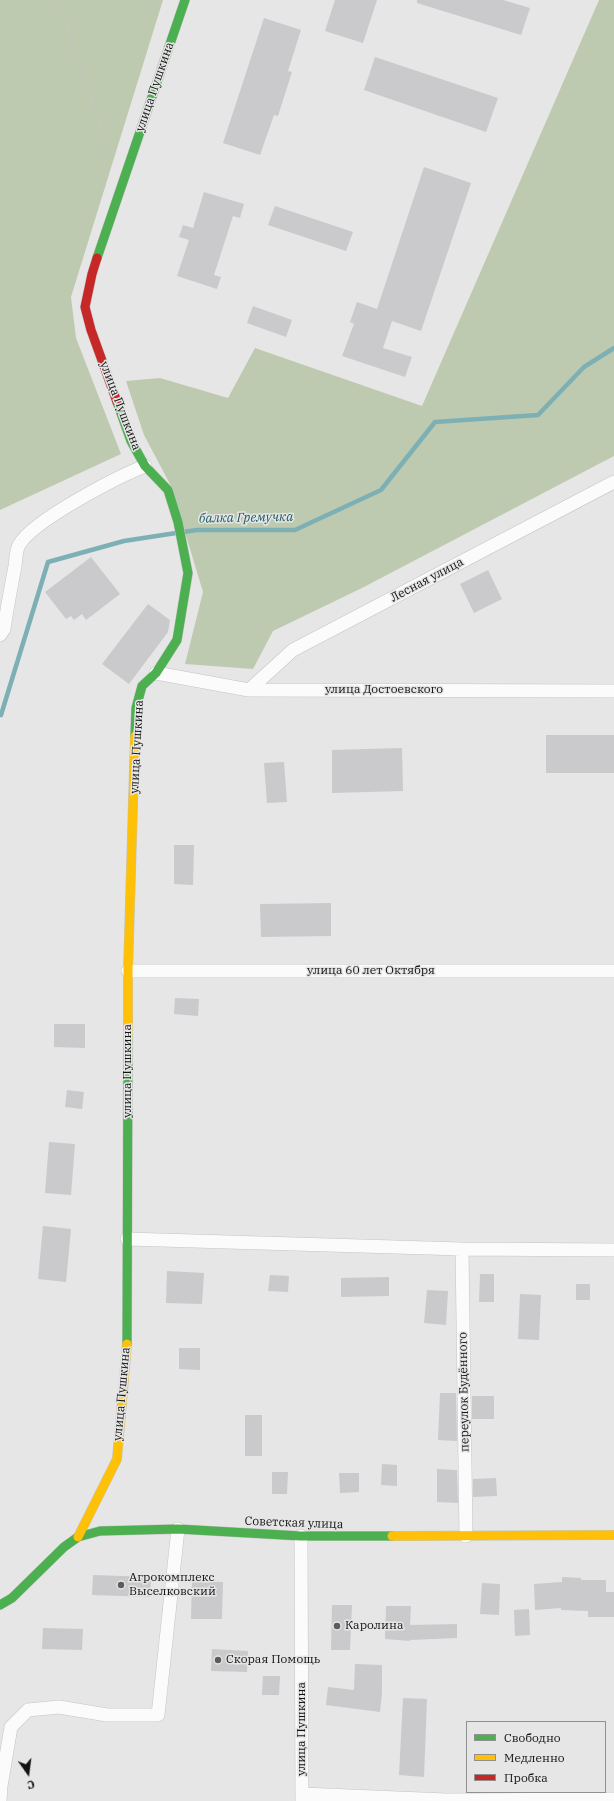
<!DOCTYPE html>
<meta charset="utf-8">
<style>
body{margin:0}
#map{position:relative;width:614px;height:1801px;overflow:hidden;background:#e6e6e7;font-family:"IBM Plex Serif",serif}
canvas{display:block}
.legend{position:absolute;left:466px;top:1721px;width:140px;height:72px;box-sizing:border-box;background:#e6e6e7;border:1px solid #919192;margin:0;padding:5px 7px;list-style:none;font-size:12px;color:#121212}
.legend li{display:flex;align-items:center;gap:8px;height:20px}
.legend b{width:20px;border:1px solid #919192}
.north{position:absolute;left:8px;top:1753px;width:40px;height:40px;-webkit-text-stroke:3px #e6e6e7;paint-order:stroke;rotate:166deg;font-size:11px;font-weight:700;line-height:16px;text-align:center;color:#121212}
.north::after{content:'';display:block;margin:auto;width:14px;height:18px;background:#121212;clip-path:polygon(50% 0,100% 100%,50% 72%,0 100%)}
</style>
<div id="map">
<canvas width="614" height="1801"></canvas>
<ul class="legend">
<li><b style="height:5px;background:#4caf50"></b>Свободно</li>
<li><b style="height:5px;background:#ffc107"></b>Медленно</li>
<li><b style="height:5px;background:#c62828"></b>Пробка</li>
</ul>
<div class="north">С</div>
</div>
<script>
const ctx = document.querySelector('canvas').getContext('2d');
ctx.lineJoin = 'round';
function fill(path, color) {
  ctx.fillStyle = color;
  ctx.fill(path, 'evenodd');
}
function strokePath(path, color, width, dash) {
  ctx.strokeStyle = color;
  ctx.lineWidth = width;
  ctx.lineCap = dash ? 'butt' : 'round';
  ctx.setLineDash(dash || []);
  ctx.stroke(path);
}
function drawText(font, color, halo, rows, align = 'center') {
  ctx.font = font + ' "IBM Plex Serif",serif';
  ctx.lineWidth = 3;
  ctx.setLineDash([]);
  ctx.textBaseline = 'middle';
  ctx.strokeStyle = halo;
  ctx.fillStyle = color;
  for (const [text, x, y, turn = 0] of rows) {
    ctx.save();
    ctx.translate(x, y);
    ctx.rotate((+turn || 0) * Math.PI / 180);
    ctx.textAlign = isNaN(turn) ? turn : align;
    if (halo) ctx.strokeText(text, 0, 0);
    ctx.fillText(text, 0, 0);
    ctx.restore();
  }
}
fill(new Path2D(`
 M0 0H163L71 297 76 338 121 454 0 510Z
 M599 0H614V456L362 588 273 631 253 669 185 664 203 592 171 486 144 435 126 381 160 378 228 398 255 348 422 406Z`), '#becaaf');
strokePath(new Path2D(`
 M183 532 197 530H295L381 490 435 422 538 415 584 367 614 348
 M1 715 48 562 124 541 176 533`), '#7db0b5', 4.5);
fill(new Path2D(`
 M335 0H377L363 43 325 31Z
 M417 0H503L530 8 521 35 417 3Z
 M264 18 301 30 288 71 292 72 278 116 274 115 260 155 223 143Z
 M375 57 498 98 486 132 364 90Z
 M424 167 471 183 421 331 392 321 383 348 412 357 405 377 342 356 354 324 350 322 357 302 377 309Z
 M204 192 244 204 240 218 233 216 214 275 221 277 217 289 177 276 189 240 179 237 183 225 193 228Z
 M275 206 353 232 346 251 268 225Z
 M253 306 292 320 286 337 247 323Z
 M91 557 120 594 86 620 82 614 74 620 71 616 66 619 45 592Z
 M488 570 502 599 474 613 460 584Z
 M148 604 170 620 168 632 129 684 102 664Z
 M546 735H614V773H546Z
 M402 748 403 791 332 793V750Z
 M284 762 287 802 267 803 264 763Z
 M174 845H194L193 885 174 884Z
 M331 903V936L261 937 260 904Z
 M175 998 199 999 198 1016 174 1014Z
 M54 1024H85V1048L54 1047Z
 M67 1090 84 1092 82 1109 65 1107Z
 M49 1142 75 1144 71 1195 45 1193Z
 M43 1226 71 1229 66 1282 38 1279Z
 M167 1271 204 1273 202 1304 166 1303Z
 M480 1274H494V1302H479Z
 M270 1275 289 1276 288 1292 268 1291Z
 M389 1277V1296L341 1297V1278Z
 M576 1284H590V1300H576Z
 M427 1290 448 1291 446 1325 424 1323Z
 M520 1294 541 1295 539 1340 518 1339Z
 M179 1348H200V1370L179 1369Z
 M440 1393H456L457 1441 438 1440Z
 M472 1396H494V1419H472Z
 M245 1415H262V1456H245Z
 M382 1464 397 1465V1486L381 1485Z
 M437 1469 457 1470 458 1503 437 1502Z
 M272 1472H288L287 1494H272Z
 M339 1473H359V1492L340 1493Z
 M496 1478 497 1496 473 1497V1479Z
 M93 1575 151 1577 150 1597 92 1595Z
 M562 1577 581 1578V1580H606V1592H614V1617H588V1611L561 1610V1608L535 1610 534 1584 562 1582Z
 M192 1581 223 1582 222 1619H191Z
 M482 1583 500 1584 499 1615 480 1614Z
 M332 1605H352L350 1650H331Z
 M386 1606H411L410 1625 457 1624V1638L410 1640V1641L385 1639Z
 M529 1609 530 1635 515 1636 514 1610Z
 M43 1628 83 1629 82 1650 42 1649Z
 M212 1649 248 1651 247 1672 211 1671Z
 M355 1664 382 1665V1693L380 1712 326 1705 328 1687 354 1690Z
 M263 1676H280L279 1695H262Z
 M403 1698 427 1699 424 1777 399 1775Z`), '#cacacc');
const street = new Path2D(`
 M0 635 4 629C7 608 11 587 15 566 16 559 16 550 19 545 32 521 117 477 145 466
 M156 673 249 690 614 691
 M249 690 293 650 614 482
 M128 971H614
 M127 1239 462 1249 614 1250
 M462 1249 466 1536
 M301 1536 302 1801
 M302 1794 446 1800 614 1799
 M0 1801 1 1786 11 1727 28 1710 59 1707 107 1715H158L178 1529`);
const fast = new Path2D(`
 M97 258 185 0
 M117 402 131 441 145 466 168 490 178 522 188 573 177 640 156 673 142 686 136 708 135 736
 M127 1344 128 1034
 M0 1605 12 1598 64 1547 78 1537 100 1531 178 1529 301 1536H392`);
const slow = new Path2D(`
 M128 1034V971L135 736
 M392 1536 614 1535
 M78 1537 117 1459 127 1344`);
const jam = new Path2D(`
 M97 258 92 274 85 307 91 330 117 402`);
strokePath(street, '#c4c4c5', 14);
strokePath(fast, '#c4c4c5', 10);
strokePath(slow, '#c4c4c5', 10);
strokePath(jam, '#c4c4c5', 10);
strokePath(new Path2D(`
 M58 0 102 131 115 155`), '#c6c6c6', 2.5, [1, 3]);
strokePath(street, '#fbfbfb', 13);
strokePath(fast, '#4caf50', 9);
strokePath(slow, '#ffc107', 9);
strokePath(jam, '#c62828', 9);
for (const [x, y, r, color] of [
 [121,1585,4,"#5c5c5d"],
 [337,1626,4,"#5c5c5d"],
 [218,1660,4,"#5c5c5d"]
]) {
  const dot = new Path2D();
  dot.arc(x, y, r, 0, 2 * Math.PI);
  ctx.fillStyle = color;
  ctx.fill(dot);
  strokePath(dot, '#e6e6e7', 1.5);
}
drawText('12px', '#121212', '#e6e6e7', [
 ["улица Пушкина",155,87,-71],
 ["улица Пушкина",120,406,69],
 ["Лесная улица",427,580,-28],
 ["улица Достоевского",384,690],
 ["улица Пушкина",137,747,-87],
 ["улица 60 лет Октября",371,971],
 ["улица Пушкина",128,1071,-90],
 ["переулок Будённого",464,1392,-91],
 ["улица Пушкина",122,1394,-85],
 ["Советская улица",294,1523,2],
 ["улица Пушкина",302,1729,-90]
]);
drawText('12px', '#121212', '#e6e6e7', [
 ["Агрокомплекс",129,1578],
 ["Выселковский",129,1592],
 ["Каролина",345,1626],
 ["Скорая Помощь",226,1660]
], 'left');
drawText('italic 13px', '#1e5c60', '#e6e6e7', [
 ["балка Гремучка",246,518,-1]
]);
</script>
